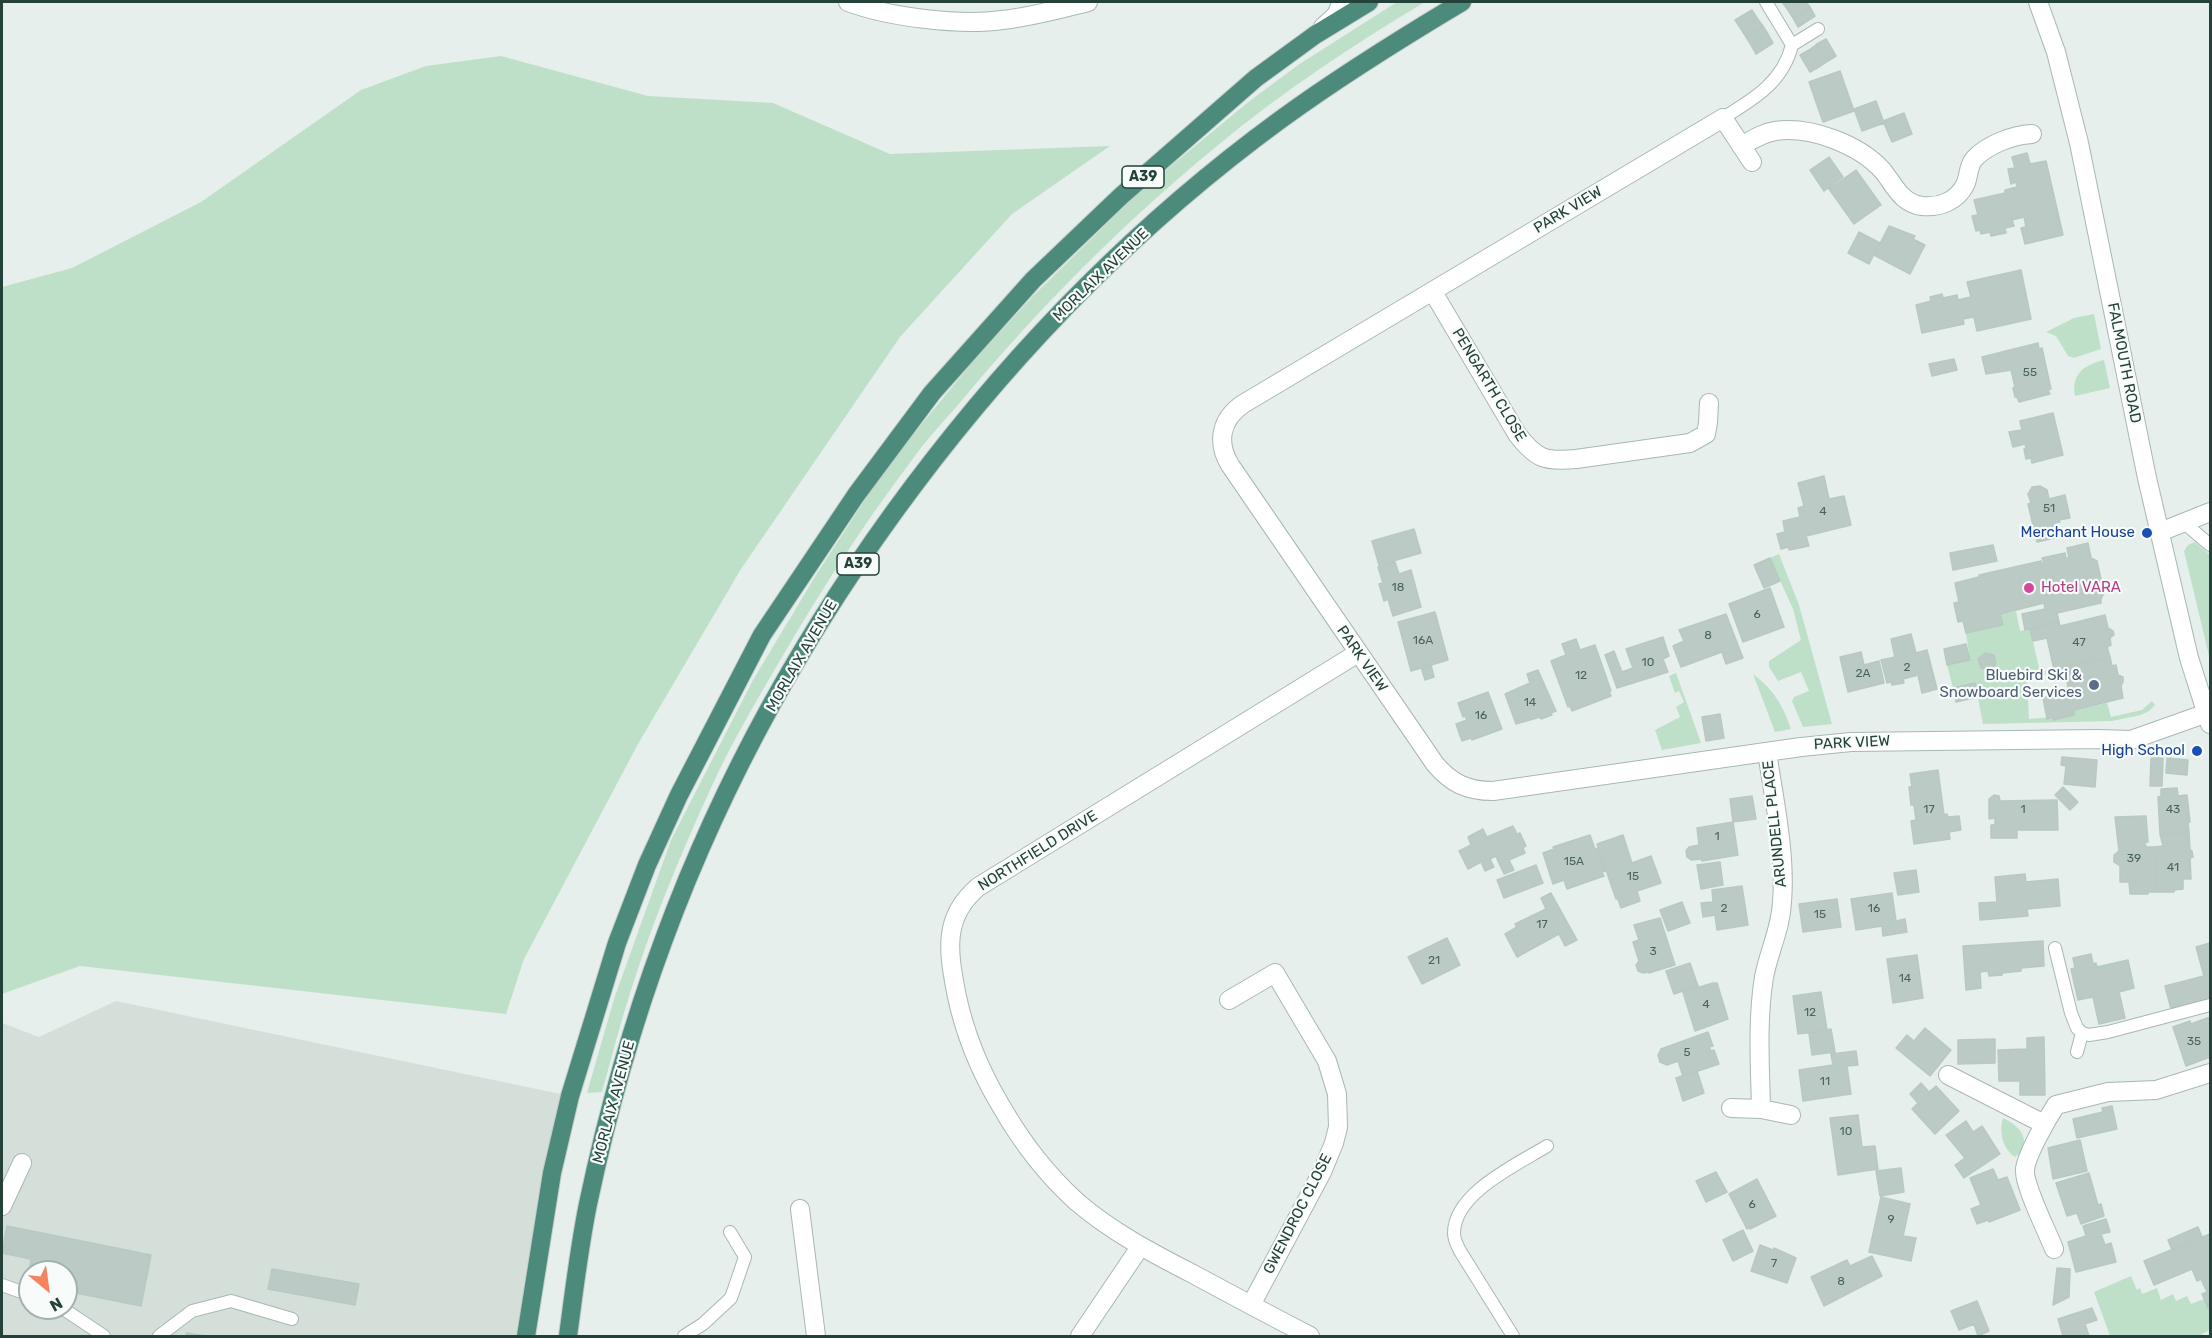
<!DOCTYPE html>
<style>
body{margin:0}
#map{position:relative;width:2212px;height:1338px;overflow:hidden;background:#e6efeb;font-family:Rubik,sans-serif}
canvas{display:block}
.frame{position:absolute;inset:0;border:3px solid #24423a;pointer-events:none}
.north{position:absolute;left:18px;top:1260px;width:60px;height:60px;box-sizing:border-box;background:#f7fbf9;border:2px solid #a3b1ad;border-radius:50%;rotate:151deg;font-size:16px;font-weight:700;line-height:24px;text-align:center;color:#24423a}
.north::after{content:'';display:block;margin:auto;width:21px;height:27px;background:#f4845f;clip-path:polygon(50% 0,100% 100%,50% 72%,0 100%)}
</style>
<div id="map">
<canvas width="2212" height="1338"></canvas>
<div class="frame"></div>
<div class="north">N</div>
</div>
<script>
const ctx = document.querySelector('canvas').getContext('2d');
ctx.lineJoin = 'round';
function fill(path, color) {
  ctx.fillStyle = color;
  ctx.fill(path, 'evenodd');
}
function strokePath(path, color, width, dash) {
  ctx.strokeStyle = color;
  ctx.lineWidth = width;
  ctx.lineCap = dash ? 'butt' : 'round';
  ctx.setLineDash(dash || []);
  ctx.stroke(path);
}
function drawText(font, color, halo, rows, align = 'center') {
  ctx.font = font + ' Rubik,sans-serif';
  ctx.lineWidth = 4.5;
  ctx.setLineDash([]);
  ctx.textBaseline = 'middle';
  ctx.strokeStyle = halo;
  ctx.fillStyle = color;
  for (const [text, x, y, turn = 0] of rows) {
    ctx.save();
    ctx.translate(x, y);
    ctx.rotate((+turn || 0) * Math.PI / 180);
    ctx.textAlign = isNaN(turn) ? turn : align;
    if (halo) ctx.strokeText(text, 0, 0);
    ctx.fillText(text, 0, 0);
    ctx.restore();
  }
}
fill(new Path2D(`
 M116 1001 570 1096 526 1336H2V1023L39 1037ZM30 1272H66V1308H30Z`), '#d4dfda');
fill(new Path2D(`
 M1397 2H1425C1353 45 1282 92 1217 146 1124 222 1040 307 963 399 945 420 925 441 909 464 867 520 828 579 792 640 764 688 734 737 711 788 682 851 654 918 633 984 621 1020 612 1056 602 1092L587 1093 614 999 671 840 753 680 816 575 887 466 972 363 1033 296 1136 195 1247 103 1298 65Z
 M501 56 648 96 773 103 890 154 1110 146 1012 214 900 337 741 569 638 744 524 959 506 1014 80 966 2 994V287L72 268 201 202 361 90 426 66Z
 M2094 314 2101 349 2074 358 2068 356 2056 336 2046 332 2074 318Z
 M2104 360 2110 388 2075 396C2071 374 2084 365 2104 360Z
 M2195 542 2210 555V660L2184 551 2188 545Z
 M1779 554 1799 605 1832 724 1803 727 1792 701 1794 697 1809 691 1801 672 1778 681 1769 667V661L1801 640 1793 609 1770 558Z
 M2016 611 2020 631 2030 629 2040 672 2064 667V670L2027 679 2029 719 2053 717 2054 720 2074 715V710L2107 703 2111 717 2142 710 2152 701 2155 705 2149 711 2141 715 2112 721 1983 724 1975 683 1953 688 1947 665 1970 660 1966 633 2002 625 2000 614Z
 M1676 673 1701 743 1662 750 1655 730 1680 717 1676 707 1684 702 1679 691 1675 693 1669 676Z
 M1753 674C1773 689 1783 705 1791 729L1775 732Z
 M2003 1118C2017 1125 2028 1134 2023 1151L2015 1157C2002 1148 1999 1132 2003 1118Z
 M2131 1276 2137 1290 2140 1288 2142 1294 2157 1288 2161 1300 2173 1294 2176 1301 2187 1296 2191 1304 2204 1299 2208 1308 2210 1307V1330L2202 1334 2203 1336H2110L2094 1292Z`), '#bfe0c8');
const building = new Path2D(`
 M1782 2H1801L1788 10Z
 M1801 2H1806L1810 7 1793 18 1788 10Z
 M1810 7 1815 16 1798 27 1793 18Z
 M1752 10 1757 18 1741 29 1735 20Z
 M1757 18 1763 26 1746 37 1741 29Z
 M1763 26 1768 34 1751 45 1746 37Z
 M1768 34 1773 43 1756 54 1751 45Z
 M1826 39 1836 56 1828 61 1817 44Z
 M1817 44 1828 61 1819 67 1809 50Z
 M1809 50 1819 67 1810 72 1800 55Z
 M1840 71 1854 111 1823 122 1809 82Z
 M1876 101 1884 123 1862 131 1854 109Z
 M1904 113 1912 134 1892 142 1883 121Z
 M2027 153 2030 164 2046 161 2063 235 2025 244 2021 228 2026 227 2024 217 2012 220 2014 226 2005 228 2006 233 1991 236 1990 232 1981 234 1980 230 1976 231 1972 216 1978 215 1974 200 2005 193V190L2017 187 2016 182 2011 184 2008 169 2015 168 2012 157Z
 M1829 157 1843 177 1824 191 1810 170Z
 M1856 170 1881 205 1854 224 1829 189Z
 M1889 226 1915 236 1913 239 1925 245 1910 274 1874 255Z
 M1859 232 1880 243 1869 264 1848 253Z
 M2021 270 2031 319 1977 331 1974 317 1963 319 1964 324 1922 333 1916 305 1931 301 1930 297 1942 294 1943 298 1957 295 1958 300 1971 297 1967 282Z
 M2038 343 2039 349 2042 348 2051 389 2048 390 2050 394 2019 402 2017 397H2015L2013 388 2015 387 2011 370 1986 374 1982 357Z
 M1954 359 1957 370 1932 376 1929 364Z
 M2053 413 2063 455 2032 463 2031 458 2026 459 2024 449 2026 448 2025 444 2013 447 2009 432 2022 430 2020 421Z
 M1824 476 1829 499 1844 496 1851 525 1806 536 1809 546 1789 550V547L1781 549 1777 534 1785 532 1783 521 1800 517 1798 508 1804 506 1798 483Z
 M2040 486 2047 490 2049 499 2065 495 2070 518 2059 520 2060 522 2056 523 2058 531 2054 532 2055 538 2037 542 2028 504 2031 503 2028 494 2032 487Z
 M1414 529 1421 553 1379 565 1372 541Z
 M2088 543 2091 558 2097 561 2104 593 2101 599V603L2057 613 2059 622 2025 630 2022 614 2045 609 2044 603 2000 614 2003 625 1966 633 1963 621 1958 622 1954 603 1959 602 1955 583 1979 577V575L2041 561 2042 564 2044 563 2042 558 2065 553 2066 558H2069L2067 548Z
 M1993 545 1997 561 1953 570 1950 553Z
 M1770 558 1780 581 1764 588 1754 565Z
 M1395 562 1399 574 1411 570 1421 607 1393 616 1388 599 1384 601 1379 584 1383 583 1378 567Z
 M1770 588 1784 627 1743 642 1729 604Z
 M1435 612 1448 660 1411 671 1398 622Z
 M1726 614 1743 658 1726 664 1722 652 1681 667 1673 646 1684 641 1679 630Z
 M2105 615 2108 628 2113 631 2114 635 2110 638 2111 645 2107 647 2110 657 2054 670 2047 638 2033 641 2030 629 2059 622 2060 626Z
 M1911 634 1916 653 1927 650 1937 689 1922 693 1918 675 1903 679 1904 683 1892 685 1891 682 1887 683 1881 660 1895 657 1891 639Z
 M1663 637 1669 656 1663 659 1668 672 1617 688 1605 655 1614 651 1622 672 1633 668 1626 649Z
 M1576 639 1580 650 1595 645 1611 691H1609L1611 696 1572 711 1570 706 1568 707 1551 661 1566 655 1562 644Z
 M1966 644 1970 660 1947 665 1944 649Z
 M1861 652 1864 665 1879 661 1884 683 1848 692 1840 657Z
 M1985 653 1994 655 1996 664 1989 670 1981 668 1978 659Z
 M2110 657 2112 666 2116 665 2118 675 2123 677V682L2121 686 2123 698 2074 710V715L2053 720V717L2047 719 2043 698 2069 692 2064 667Z
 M1431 665 1434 677 1425 680 1421 667Z
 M1538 670 1556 711 1551 713 1552 715 1541 719 1540 717 1516 724 1505 694 1530 683 1527 674Z
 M1975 683 1978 697 1956 702 1953 688Z
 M1488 692 1502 729 1472 740 1471 738 1462 741 1456 724 1467 720 1465 716 1463 717 1458 703Z
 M1720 714 1724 738 1706 741 1702 717Z
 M2062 757 2097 760 2095 787 2064 784 2066 766 2061 765Z
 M2151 758H2163L2162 786H2150Z
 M2167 758 2188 760 2187 775 2166 773Z
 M1938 770 1944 815 1947 814 1948 817 1959 816 1961 830 1949 832 1950 839 1914 844 1911 821 1916 820 1914 805H1911L1909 787H1912L1910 774Z
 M2063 787 2078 802 2070 810 2055 795Z
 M2177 788 2178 796 2187 795 2190 822H2188L2189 832 2160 834 2158 797 2161 796V789Z
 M1994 795 1999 796 2000 801 2057 800 2058 830H2017V838H1991V825H1995V818L1989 819V799Z
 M1752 796 1756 819 1733 822 1730 799Z
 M2146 816 2148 842H2145L2146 847H2154L2157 892H2148V894H2130L2129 882H2120V866L2114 862V855L2119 851 2115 817Z
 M1733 822 1738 855 1702 861 1701 859 1691 860 1687 857 1686 851 1689 847 1699 845 1697 828Z
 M1513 826 1517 834 1520 833 1526 846 1523 848 1525 853 1509 860 1514 870 1504 874 1487 837Z
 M1483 829 1496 856 1490 859 1494 867 1485 871 1481 862 1468 869 1459 851 1471 845 1468 837Z
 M2189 832 2190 850 2192 851 2193 857 2190 858 2191 879H2183V889L2174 890V892H2157L2154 847 2163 846 2160 834Z
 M1590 835 1595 849 1598 848 1606 871 1602 872 1604 876 1567 889 1564 880 1553 884 1543 853 1554 849 1553 847Z
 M1623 835 1632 863 1651 856 1661 883 1637 891 1640 901 1621 908 1618 899H1616L1597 844Z
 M1720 862 1723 885 1701 889 1697 865Z
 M1536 865 1543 883 1504 898 1497 880Z
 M1916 870 1919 892 1898 895 1894 873Z
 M2025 874 2026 882 2058 879 2060 906 2027 909 2028 916 1980 920 1979 903 1997 902 1995 877Z
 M1742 886 1748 925 1717 930 1715 915 1703 917 1701 903 1713 902 1712 890Z
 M1551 893 1577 940 1565 946 1559 934 1517 957 1505 934 1517 927 1515 924 1546 909 1541 898Z
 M1892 893 1896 921 1905 919 1907 932 1883 936 1882 926 1856 930 1851 899Z
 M1837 899 1841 927 1803 932 1799 904Z
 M1682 902 1690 923 1668 931 1660 910Z
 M1660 918 1675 965 1649 973V972L1643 973 1638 971 1636 965 1639 961 1633 942 1639 940 1634 925Z
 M1447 938 1460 965 1422 984 1408 957Z
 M2043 941 2044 966 2021 968V971L2002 973V975L1989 976 1988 971 1980 972 1981 988 1966 990 1963 946Z
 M2210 943V999L2171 1009 2165 986 2204 976 2196 947Z
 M2091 954 2093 964 2096 963 2097 967 2128 960 2134 988 2119 992 2125 1018 2099 1024 2093 997 2078 1000 2071 969 2075 968 2073 958Z
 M1917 955 1923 998 1893 1003 1887 959Z
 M1690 963 1698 986 1674 994 1666 971Z
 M1713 983H1717L1728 1019 1695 1031 1683 992Z
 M1821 992 1827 1030 1798 1034 1793 996Z
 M2210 1017V1057L2186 1066 2173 1027 2190 1021 2191 1024Z
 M1925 1028 1951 1050 1930 1076 1896 1048 1907 1035 1914 1041Z
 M1831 1029 1835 1052 1812 1055 1809 1033Z
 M1708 1032 1713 1046 1709 1047 1711 1051 1714 1050 1719 1064 1683 1076 1678 1061 1667 1065 1660 1062 1658 1055 1661 1049Z
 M2044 1037 2045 1095H2020V1081H1999L1998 1050 2027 1049V1038Z
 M1995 1039V1063L1958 1064V1040Z
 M1856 1051 1858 1065 1847 1066 1851 1094 1803 1101 1799 1070 1833 1065 1831 1054Z
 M1697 1071 1704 1093 1683 1101 1676 1078Z
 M1921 1083 1929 1092 1936 1086 1959 1111 1935 1134 1912 1109 1918 1103 1910 1094Z
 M2112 1106 2117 1129 2077 1138 2073 1119 2103 1112 2102 1108Z
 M1858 1115 1862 1147 1875 1146 1878 1169 1838 1175 1830 1118Z
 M1966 1121 1973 1132 1982 1126 2000 1154 1964 1178 1955 1165 1965 1158 1946 1135Z
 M2080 1140 2087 1171 2053 1179 2048 1148Z
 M1901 1168 1904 1192 1880 1196 1876 1171Z
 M1993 1169 1998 1180 2007 1177 2020 1210 1989 1222 1988 1220 1977 1224 1971 1209 1981 1205 1970 1178Z
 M1716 1172 1727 1192 1706 1202 1696 1181Z
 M2089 1173 2098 1205 2101 1204 2104 1216 2081 1224 2077 1213 2067 1216 2056 1183Z
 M1757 1179 1776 1216 1750 1229V1227L1747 1229 1729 1194Z
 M1881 1197 1910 1204 1903 1236 1916 1238 1911 1261 1869 1252Z
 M2106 1219 2110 1232 2101 1234 2105 1245 2111 1243 2116 1262 2076 1272 2068 1242 2086 1236 2083 1226Z
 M7 1226 151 1255 141 1306 66 1291V1272H30V1277H28L31 1259 2 1253Z
 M2198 1227 2202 1237 2172 1250 2168 1240Z
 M1743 1230 1753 1251 1733 1261 1723 1240Z
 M2210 1234V1307L2208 1308 2202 1294 2207 1292 2201 1279 2197 1281 2192 1269 2154 1285 2144 1261Z
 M1760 1245 1773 1250 1774 1248 1796 1258 1787 1283 1751 1271Z
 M1872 1256 1882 1276 1824 1306 1811 1277 1847 1260 1850 1266Z
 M2057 1268 2070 1269 2069 1297 2053 1305Z
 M272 1269 359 1284 355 1305 268 1289Z
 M1977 1301 1989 1331 1978 1336 1974 1324 1959 1330 1951 1311Z
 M2092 1308 2097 1320 2085 1324 2089 1336H2063L2058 1319Z
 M187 1333 206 1336H186Z`);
fill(building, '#bbcac4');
strokePath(building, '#b8c9c2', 1.5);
const service = new Path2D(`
 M1792 45 1818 29
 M1723 118C1754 99 1783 82 1792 45L1766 2
 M2183 522 2210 545
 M2055 948 2071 1013 2077 1028 2082 1033 2089 1035 2108 1032 2210 1005
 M2077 1052 2082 1033
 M2 1285 30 1295
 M62 1308 104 1336
 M159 1336 192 1311 231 1301 292 1319
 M684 1336 703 1324 731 1298 745 1257 730 1232
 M1513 1336 1460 1251C1457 1245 1454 1240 1454 1233 1454 1193 1518 1164 1547 1146`);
const minor = new Path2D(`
 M848 2C888 17 960 26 1002 20 1031 17 1060 9 1088 2
 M1323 27 1336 15 1342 2
 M1741 146C1752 140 1762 133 1775 131 1810 126 1859 144 1883 171 1895 186 1901 203 1922 206 1939 208 1957 201 1965 185 1969 177 1968 166 1974 159 1987 145 2012 135 2032 134
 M1752 162 1723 118 1243 404C1221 419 1216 442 1230 465L1435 764C1451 783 1467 791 1493 791L1801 747 1851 742 2098 739 2131 740 2207 713
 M1433 292 1517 434C1536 459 1545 462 1576 459L1690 443 1706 434 1708 423 1709 403
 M2160 532 2210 512
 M1229 1000 1275 973 1327 1061 1337 1094 1338 1127 1334 1143 1322 1172 1251 1305
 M1948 1075 2044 1124
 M1731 1108 1761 1109 1791 1115
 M1761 1109C1760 1065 1757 1020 1764 977 1769 951 1781 928 1782 902 1786 853 1774 800 1767 752
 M2 1206 22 1163
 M800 1209 816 1336
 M2054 1249C2048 1233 2023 1184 2025 1169 2027 1154 2047 1119 2056 1105L2108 1092 2156 1090 2210 1073
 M1080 1336 1140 1247
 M1310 1336C1271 1316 1232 1295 1193 1274 1152 1253 1112 1232 1077 1202 1046 1174 1021 1141 1001 1106 980 1071 964 1032 956 992 948 950 943 917 978 887L1358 653`);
const tertiary = new Path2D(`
 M2038 2 2056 52 2079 143 2147 478 2189 658 2210 724`);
const trunk = new Path2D(`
 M526 1336 552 1173 570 1096 617 943 647 865 679 795 762 635 856 495 932 393 1033 280 1121 196 1256 78 1315 35 1369 2
 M568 1336C574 1292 579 1248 588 1204 607 1114 632 1025 664 939 781 622 1008 319 1280 120 1339 77 1400 39 1462 2`);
strokePath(service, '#a8b8b2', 14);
strokePath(minor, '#a8b8b2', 20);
strokePath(tertiary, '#a8b8b2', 20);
strokePath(trunk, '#c2cac8', 20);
strokePath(service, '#fff', 12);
strokePath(minor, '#fff', 18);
strokePath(tertiary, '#fff', 18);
strokePath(trunk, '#4c8a7c', 18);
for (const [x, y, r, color] of [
 [2147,533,6,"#1a4fb4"],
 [2029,588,6,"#d1479c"],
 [2094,685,6,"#5c6f8a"],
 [2197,751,6,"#1a4fb4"]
]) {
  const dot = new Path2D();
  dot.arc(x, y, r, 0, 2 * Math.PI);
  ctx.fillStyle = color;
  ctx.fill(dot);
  strokePath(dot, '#f7fbf9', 2);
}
drawText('12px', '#4a645c', null, [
 ["55",2030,373],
 ["51",2049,509],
 ["4",1823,512],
 ["18",1398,588],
 ["6",1757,615],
 ["8",1708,636],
 ["16A",1423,641],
 ["47",2079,643],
 ["10",1648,663],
 ["2",1907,668],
 ["2A",1863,674],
 ["12",1581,676],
 ["14",1530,703],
 ["16",1481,716],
 ["17",1929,810],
 ["1",2023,810],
 ["43",2173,810],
 ["1",1717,837],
 ["39",2134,859],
 ["15A",1574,862],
 ["41",2173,868],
 ["15",1633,877],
 ["2",1724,909],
 ["16",1874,909],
 ["15",1820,915],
 ["17",1542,925],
 ["3",1653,952],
 ["21",1434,961],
 ["14",1905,979],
 ["4",1706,1005],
 ["12",1810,1013],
 ["35",2194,1042],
 ["5",1687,1053],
 ["11",1825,1082],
 ["10",1846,1132],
 ["6",1752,1205],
 ["9",1891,1220],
 ["7",1774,1264],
 ["8",1841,1282]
]);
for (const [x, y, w] of [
 [1143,177,42],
 [858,564,42]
]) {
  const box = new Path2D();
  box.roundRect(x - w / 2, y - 11, w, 22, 4.5);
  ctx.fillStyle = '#f7fbf9';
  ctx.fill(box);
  strokePath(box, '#24423a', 1.5);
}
drawText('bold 14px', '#24423a', null, [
 ["A39",1143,177],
 ["A39",858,564]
]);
drawText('15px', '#24423a', '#f7fbf9', [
 ["PARK VIEW",1568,210,-31],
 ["MORLAIX AVENUE",1101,275,-44],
 ["FALMOUTH ROAD",2124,363,79],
 ["PENGARTH CLOSE",1489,385,59],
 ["MORLAIX AVENUE",802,656,-60],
 ["PARK VIEW",1362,659,55],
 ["PARK VIEW",1852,743,-3],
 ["ARUNDELL PLACE",1775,824,-96],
 ["NORTHFIELD DRIVE",1038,851,-32],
 ["MORLAIX AVENUE",614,1102,-75],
 ["GWENDROC CLOSE",1298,1214,-63]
]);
drawText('15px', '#164399', '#f7fbf9', [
 ["Merchant House",2135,533],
 ["High School",2185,751]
], 'right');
drawText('15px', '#b23c85', '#f7fbf9', [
 ["Hotel VARA",2041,588]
], 'left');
drawText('15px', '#4e5e75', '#f7fbf9', [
 ["Bluebird Ski &",2082,676],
 ["Snowboard Services",2082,693]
], 'right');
</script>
